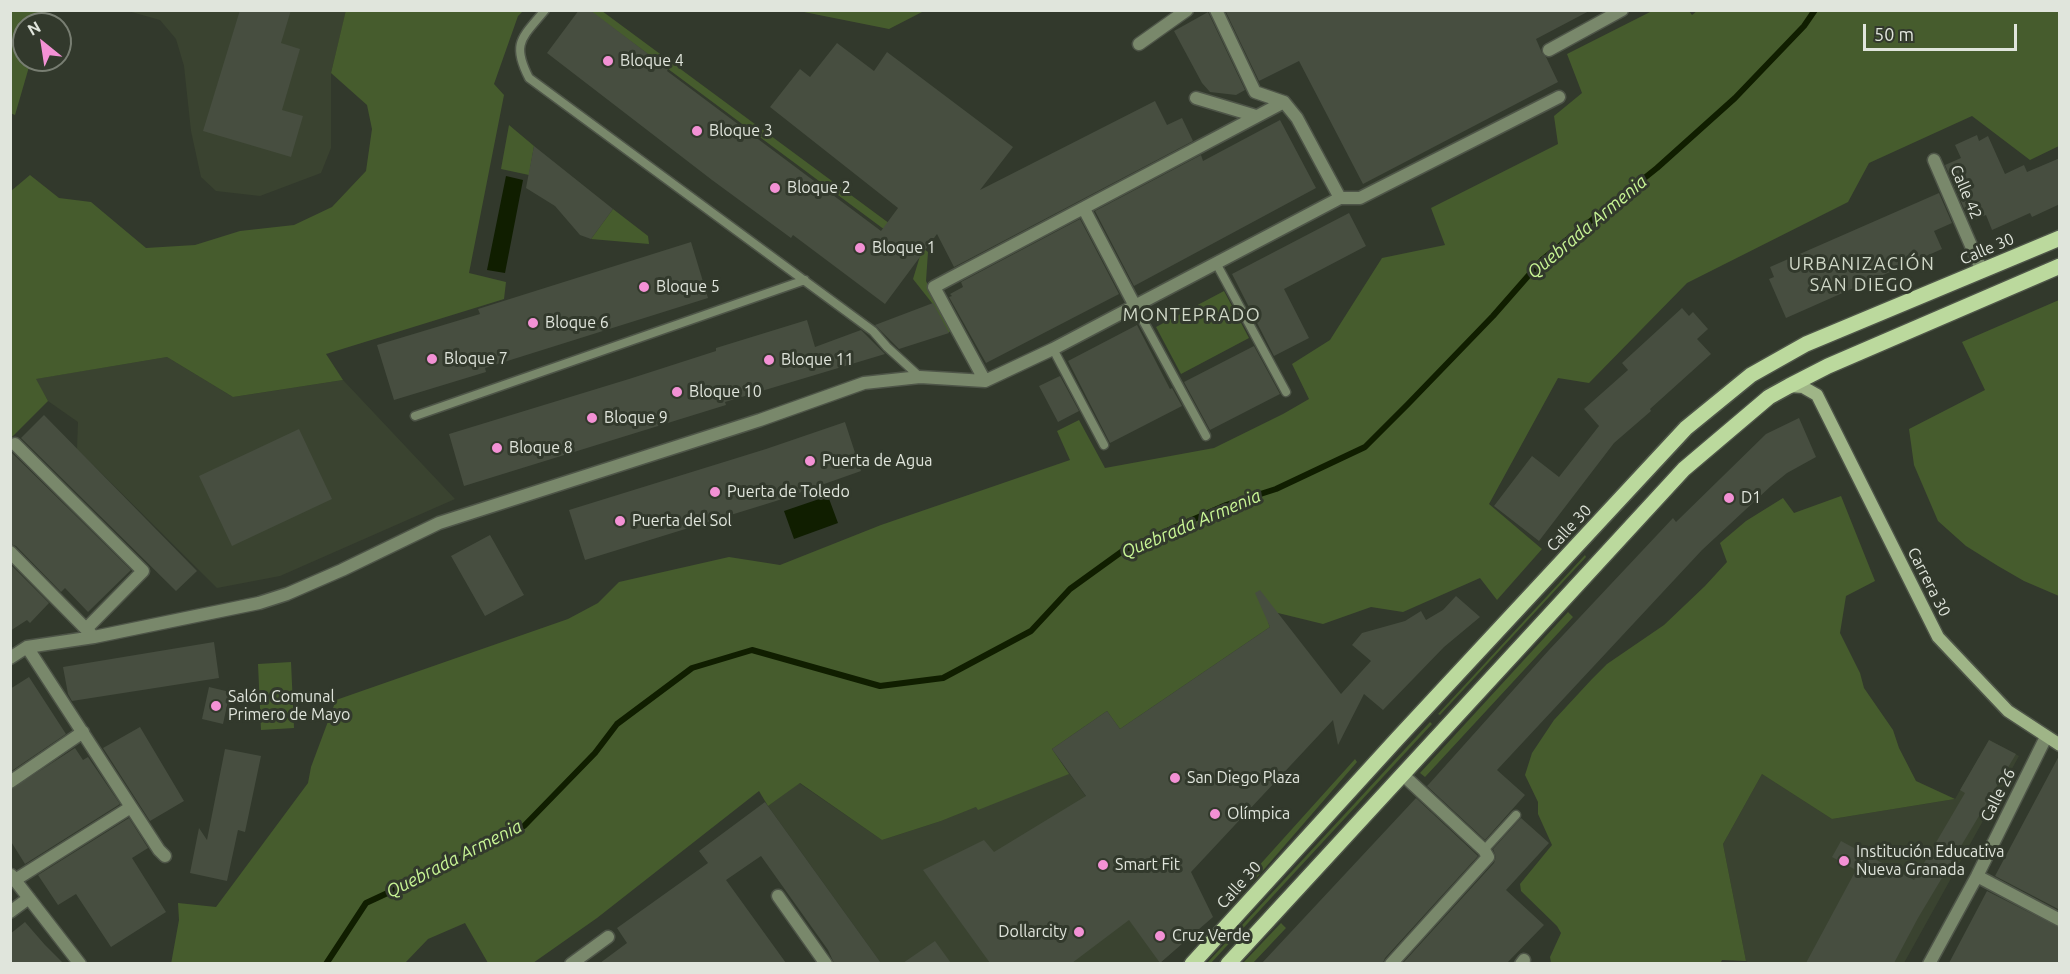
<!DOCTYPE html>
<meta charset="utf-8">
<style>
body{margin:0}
#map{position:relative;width:2070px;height:974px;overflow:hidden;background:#32392c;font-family:Ubuntu,sans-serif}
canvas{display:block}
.frame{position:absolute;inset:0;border:12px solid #e0e5dc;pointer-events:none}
.north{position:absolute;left:12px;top:12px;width:60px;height:60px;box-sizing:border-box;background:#32392c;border:2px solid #787e72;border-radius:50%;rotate:330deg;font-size:16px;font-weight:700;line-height:24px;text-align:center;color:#e0e5dc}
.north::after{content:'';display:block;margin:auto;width:21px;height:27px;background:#f391d5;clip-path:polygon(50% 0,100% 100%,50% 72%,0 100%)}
.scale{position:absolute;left:1863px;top:24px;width:154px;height:27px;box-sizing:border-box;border:3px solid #e0e5dc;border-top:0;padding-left:8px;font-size:18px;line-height:21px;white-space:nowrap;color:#e0e5dc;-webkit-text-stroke:4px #32392c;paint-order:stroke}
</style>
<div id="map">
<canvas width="2070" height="974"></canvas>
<div class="frame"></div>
<div class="north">N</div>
<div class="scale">50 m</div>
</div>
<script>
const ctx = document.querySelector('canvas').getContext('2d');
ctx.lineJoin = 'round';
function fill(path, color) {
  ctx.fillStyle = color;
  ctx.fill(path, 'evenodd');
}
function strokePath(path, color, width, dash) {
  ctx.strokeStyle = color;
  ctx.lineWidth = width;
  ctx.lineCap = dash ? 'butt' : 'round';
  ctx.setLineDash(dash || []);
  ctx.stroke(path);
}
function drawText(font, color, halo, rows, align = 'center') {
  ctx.font = font + ' Ubuntu,sans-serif';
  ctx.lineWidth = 6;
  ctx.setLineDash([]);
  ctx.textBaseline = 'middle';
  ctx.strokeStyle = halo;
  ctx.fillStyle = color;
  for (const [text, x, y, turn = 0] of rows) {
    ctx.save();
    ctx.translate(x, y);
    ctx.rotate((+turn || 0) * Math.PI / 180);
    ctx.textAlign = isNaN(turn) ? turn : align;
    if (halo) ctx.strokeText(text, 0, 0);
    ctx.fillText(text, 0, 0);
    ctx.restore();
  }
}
fill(new Path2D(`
 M128 11H346L331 73V148L321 173 260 196 216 191 201 177 191 131 184 66 176 39 160 20Z
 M167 357 233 397 343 380 455 499 280 576 217 588 77 449 78 422 48 401 35 379Z
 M1989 740 2019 756 1904 963 1751 964 1746 961 1723 844 1762 774 1832 819 1955 799Z
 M1067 770 1187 939 1160 963H881L768 806 799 783 882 840 941 821Z`), '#3a4330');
fill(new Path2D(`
 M346 10 523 11 518 16 494 84 504 95 469 273 506 282 504 299 326 354 343 380 233 397 167 357 36 379 48 401 11 438V191L30 175 59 198 91 202 146 248 195 245 240 231 294 225 332 207 366 171 372 129 367 105 331 73Z
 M1698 10 2059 11V146L2030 160 1972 116 1869 163 1848 202 1687 283 1589 383 1558 378 1489 504 1542 549 1497 600 1480 578 1403 612 1371 607 1323 624 1278 613 1268 622 1270 627 1120 729 1107 711 1052 749 1069 774 978 810 976 807 941 821 882 840 800 783 768 806 759 791 597 918 533 963H488L465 923 428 939 405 963 171 964 179 920 178 903 216 907 308 783 311 767 336 700 568 619 598 603 619 582 729 557 780 565 881 525 1070 460 1057 431 1079 420 1105 468 1214 448 1283 414 1309 399 1292 364 1330 340 1382 258 1445 245 1431 208 1558 144 1554 116 1582 93 1567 54 1652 11H1689L1692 15Z
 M10 11H46L42 24H24V60H31L15 115 10 113Z
 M590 11H602L928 252 926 281 951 331 945 334 932 303 913 279 920 256Z
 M799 11H924L889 29Z
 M509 125 534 146 529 175 501 169Z
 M613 209 648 236 649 244 591 239Z
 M1224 291 1249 338 1181 374 1156 327Z
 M2059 300V596L2024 581 1998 566 1966 546 1938 521 1914 465 1909 429 1985 390 1962 342Z
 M1841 496 1875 581 1846 596 1840 633 1860 673 1864 688 1893 730 1899 748 1916 781 1955 799 1832 819 1762 774 1723 844 1746 961 1722 960 1720 964 1551 963 1550 957 1561 933 1557 926 1521 891 1520 884 1552 845 1538 814V802L1525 775 1532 753 1554 720 1592 679 1607 664 1664 625 1705 586 1727 562 1720 543 1746 521 1783 498 1794 513Z
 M1585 555 1586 557 1440 715 1438 714Z
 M1568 612 1573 617 1425 777 1420 773Z
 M291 662 294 728 261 730 258 664Z
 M1430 722 1432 724 1211 963H1207Z
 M1355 759 1357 762 1253 882 1247 879Z
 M1281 923 1286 928 1253 963H1243Z`), '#465c2d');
fill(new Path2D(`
 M506 176 523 180 505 273 487 270Z
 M828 496 838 523 794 539 784 511Z`), '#101e00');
strokePath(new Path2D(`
 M326 964 366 903 491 845 524 826 595 753 617 724 692 668 752 650 880 686 943 678 1031 631 1070 589 1124 550 1226 505 1276 489 1365 447 1408 404 1493 316 1543 259 1657 168 1735 98 1804 26 1815 10`), '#101e00', 6);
fill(new Path2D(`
 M240 10H291L281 43 300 49 282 110 303 116 291 157 203 131Z
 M579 10H590L668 69 667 71 881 231 898 208 770 107 800 69 810 77 837 43 874 71 887 52 1013 147 980 190 1155 101 1167 125 1182 118 1193 141 954 267 937 234 885 304 793 235 791 238 712 180 547 53Z
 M1225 10H1591L1536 39 1542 53 1546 57 1558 82 1363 184 1299 61 1259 81Z
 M1208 12 1245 90 1236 95 1210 92 1202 83 1174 31Z
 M1280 120 1316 188 1134 286 1095 211 1201 155 1203 161Z
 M1977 135 1979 141 1988 136 2005 174 2024 165 2027 172 2060 158V204L2032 217 2030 213 1992 230 1986 215 1970 222 1945 165 1961 158 1955 145Z
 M534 146 613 209 591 239 580 235 555 206 526 188Z
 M1939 193 1952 223 1934 231 1942 249 1786 318 1769 279 1774 277 1770 267Z
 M1349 213 1366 246 1284 289 1309 338 1274 356 1232 274Z
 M1080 219 1119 294 986 363 949 297 952 296 950 294 963 287 961 282Z
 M691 242 708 298 485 368 486 372 394 400 377 345 480 314 478 309Z
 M933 303 949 333 899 349 875 325Z
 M1682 308 1689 316 1693 312 1708 329 1697 339 1711 354 1650 409 1651 411 1614 443 1539 541 1494 506 1532 456 1559 477 1599 426 1584 409 1628 370 1622 363Z
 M807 320 815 347 861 330 885 354 725 402 726 405 464 486 449 434 629 379 716 351V348Z
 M1137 325 1170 389 1172 388 1182 406 1110 443 1068 361Z
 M1254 346 1280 394 1210 430 1184 382Z
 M1060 376 1079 411 1058 422 1039 386Z
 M44 415 197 571 176 591 21 438Z
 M1799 418 1816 457 1787 473 1771 486 1702 550 1497 770 1525 795 1485 840 1427 786 1429 784 1549 650 1673 518 1676 522 1766 434Z
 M845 422 861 471 776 501 585 560 569 510 766 449Z
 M299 429 332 499 232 546 199 476Z
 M10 451 131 570 88 612 65 588 61 592 16 546 10 544Z
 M490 535 524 595 485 616 451 556Z
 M10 564 49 603 30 623 27 620 10 631Z
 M1260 590 1341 694 1371 661 1352 645 1362 633 1405 621 1421 611 1426 620 1443 610 1456 596 1480 617 1444 647 1383 710 1364 694 1338 745 1333 720 1191 872 1213 917 1160 963 1129 920 1072 963H990L923 870 984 840 994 852 1086 796 1052 749 1107 711 1120 729 1270 627 1255 593Z
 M214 642 219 678 72 701 68 694 63 667Z
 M29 677 66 734 10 772V689Z
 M209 687 230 692 223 724 202 719Z
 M140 727 184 801 150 821 103 748Z
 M1989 740 2016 754 1918 918 1894 963H1806L1856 870 1832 857 1841 841 1914 880 1965 793 1960 790Z
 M75 748 83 760 88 757 120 804 25 864 10 840V790Z
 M225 749 261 756 245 832 238 830 227 881 190 873 199 828 207 840Z
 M2060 754V910L1995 876Z
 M1416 798 1478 856 1385 958 1383 963H1262Z
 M765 802 881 963H834L828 950 761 856 726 880 786 963H600L627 943 617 928 708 863 699 851Z
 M129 818 148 848 132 858 166 912 111 947 76 894 58 905 38 875Z
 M1521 818 1549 843 1506 890 1544 925 1507 963H1403L1494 863 1496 857 1493 849Z
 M1987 891 2060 928V963H1949Z
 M25 922 45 945 63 963H10V934Z
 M935 941 951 963H903Z`), '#474e40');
const lane = new Path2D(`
 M545 10C522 38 511 43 529 78L873 331 887 347 920 377
 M1216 263 1286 392
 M1135 306 1206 436
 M1053 349 1104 445
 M415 416 805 280
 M1484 850 1516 815`);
const street = new Path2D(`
 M1216 10 1255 92 1284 102 1297 118 1340 198
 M1139 44 1187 10
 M1549 50 1622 10
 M1196 98 1256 116
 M1934 160 1982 271
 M1084 209 1135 306
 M985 381 934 287 1284 102
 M15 444 143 571 86 629
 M10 552 91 634
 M27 647 159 850 165 856
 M10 658 27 647 94 637 259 603 287 594 342 570 439 523 760 420 864 383 920 377 985 381 1053 349 1340 198H1360L1559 97
 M10 782 83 732
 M11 875 80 964
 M1977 876 2060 920
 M15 880 131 807
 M778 896 826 964
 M10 912 29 898
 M571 964 608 937
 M1391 964 1488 857 1484 850 1402 774
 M1521 964 1524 960
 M1929 964 1977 876 2046 737`);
const secondary = new Path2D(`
 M1790 386 1803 387 1817 395 1938 637 2008 711 2060 745`);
const primary = new Path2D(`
 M1192 964 1397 739 1686 428 1751 375 1806 344 2060 238
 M1228 964 1684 469 1769 397 1789 386 1828 366 2060 266`);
strokePath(lane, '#4e5548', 11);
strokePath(street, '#4e5548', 15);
strokePath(secondary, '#4e5548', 15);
strokePath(primary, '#4e5548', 18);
strokePath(lane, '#79886b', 8);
strokePath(street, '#79886b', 12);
strokePath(secondary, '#9fb587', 12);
strokePath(primary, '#bbd99d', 15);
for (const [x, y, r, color] of [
 [608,61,6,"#f391d5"],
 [697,131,6,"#f391d5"],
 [775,188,6,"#f391d5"],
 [860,248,6,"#f391d5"],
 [644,287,6,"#f391d5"],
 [533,323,6,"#f391d5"],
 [432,359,6,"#f391d5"],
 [769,360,6,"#f391d5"],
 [677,392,6,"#f391d5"],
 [592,418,6,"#f391d5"],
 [497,448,6,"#f391d5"],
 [810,461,6,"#f391d5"],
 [715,492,6,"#f391d5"],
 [1729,498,6,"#f391d5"],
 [620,521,6,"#f391d5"],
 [216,706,6,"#f391d5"],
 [1175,778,6,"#f391d5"],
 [1215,814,6,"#f391d5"],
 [1844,861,6,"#f391d5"],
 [1103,865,6,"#f391d5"],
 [1079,932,6,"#f391d5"],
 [1160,936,6,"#f391d5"]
]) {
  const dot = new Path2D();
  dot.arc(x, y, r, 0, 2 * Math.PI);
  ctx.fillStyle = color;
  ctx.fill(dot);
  strokePath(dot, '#32392c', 2);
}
drawText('16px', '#e0e5dc', '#32392c', [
 ["Bloque 4",620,61],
 ["Bloque 3",709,131],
 ["Bloque 2",787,188],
 ["Bloque 1",872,248],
 ["Bloque 5",656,287],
 ["Bloque 6",545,323],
 ["Bloque 7",444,359],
 ["Bloque 11",781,360],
 ["Bloque 10",689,392],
 ["Bloque 9",604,418],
 ["Bloque 8",509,448],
 ["Puerta de Agua",822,461],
 ["Puerta de Toledo",727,492],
 ["D1",1741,498],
 ["Puerta del Sol",632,521],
 ["Salón Comunal",228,697],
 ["Primero de Mayo",228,715],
 ["San Diego Plaza",1187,778],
 ["Olímpica",1227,814],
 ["Institución Educativa",1856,852],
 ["Nueva Granada",1856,870],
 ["Smart Fit",1115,865],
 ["Dollarcity",1067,932,"right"],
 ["Cruz Verde",1172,936]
], 'left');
drawText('16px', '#e0e5dc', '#32392c', [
 ["Calle 42",1966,192,67],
 ["Calle 30",1987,249,-23],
 ["Calle 30",1569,528,-47],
 ["Carrera 30",1929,582,63],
 ["Calle 26",1998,795,-63],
 ["Calle 30",1239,885,-48]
]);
drawText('italic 18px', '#c8f595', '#32392c', [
 ["Quebrada Armenia",1587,227,-40],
 ["Quebrada Armenia",1191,524,-23],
 ["Quebrada Armenia",454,859,-27]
]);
ctx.letterSpacing = '1.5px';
drawText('18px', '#d0d8c8', '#32392c', [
 ["URBANIZACIÓN",1862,264],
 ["SAN DIEGO",1862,285],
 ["MONTEPRADO",1192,315]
]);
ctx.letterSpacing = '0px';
</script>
